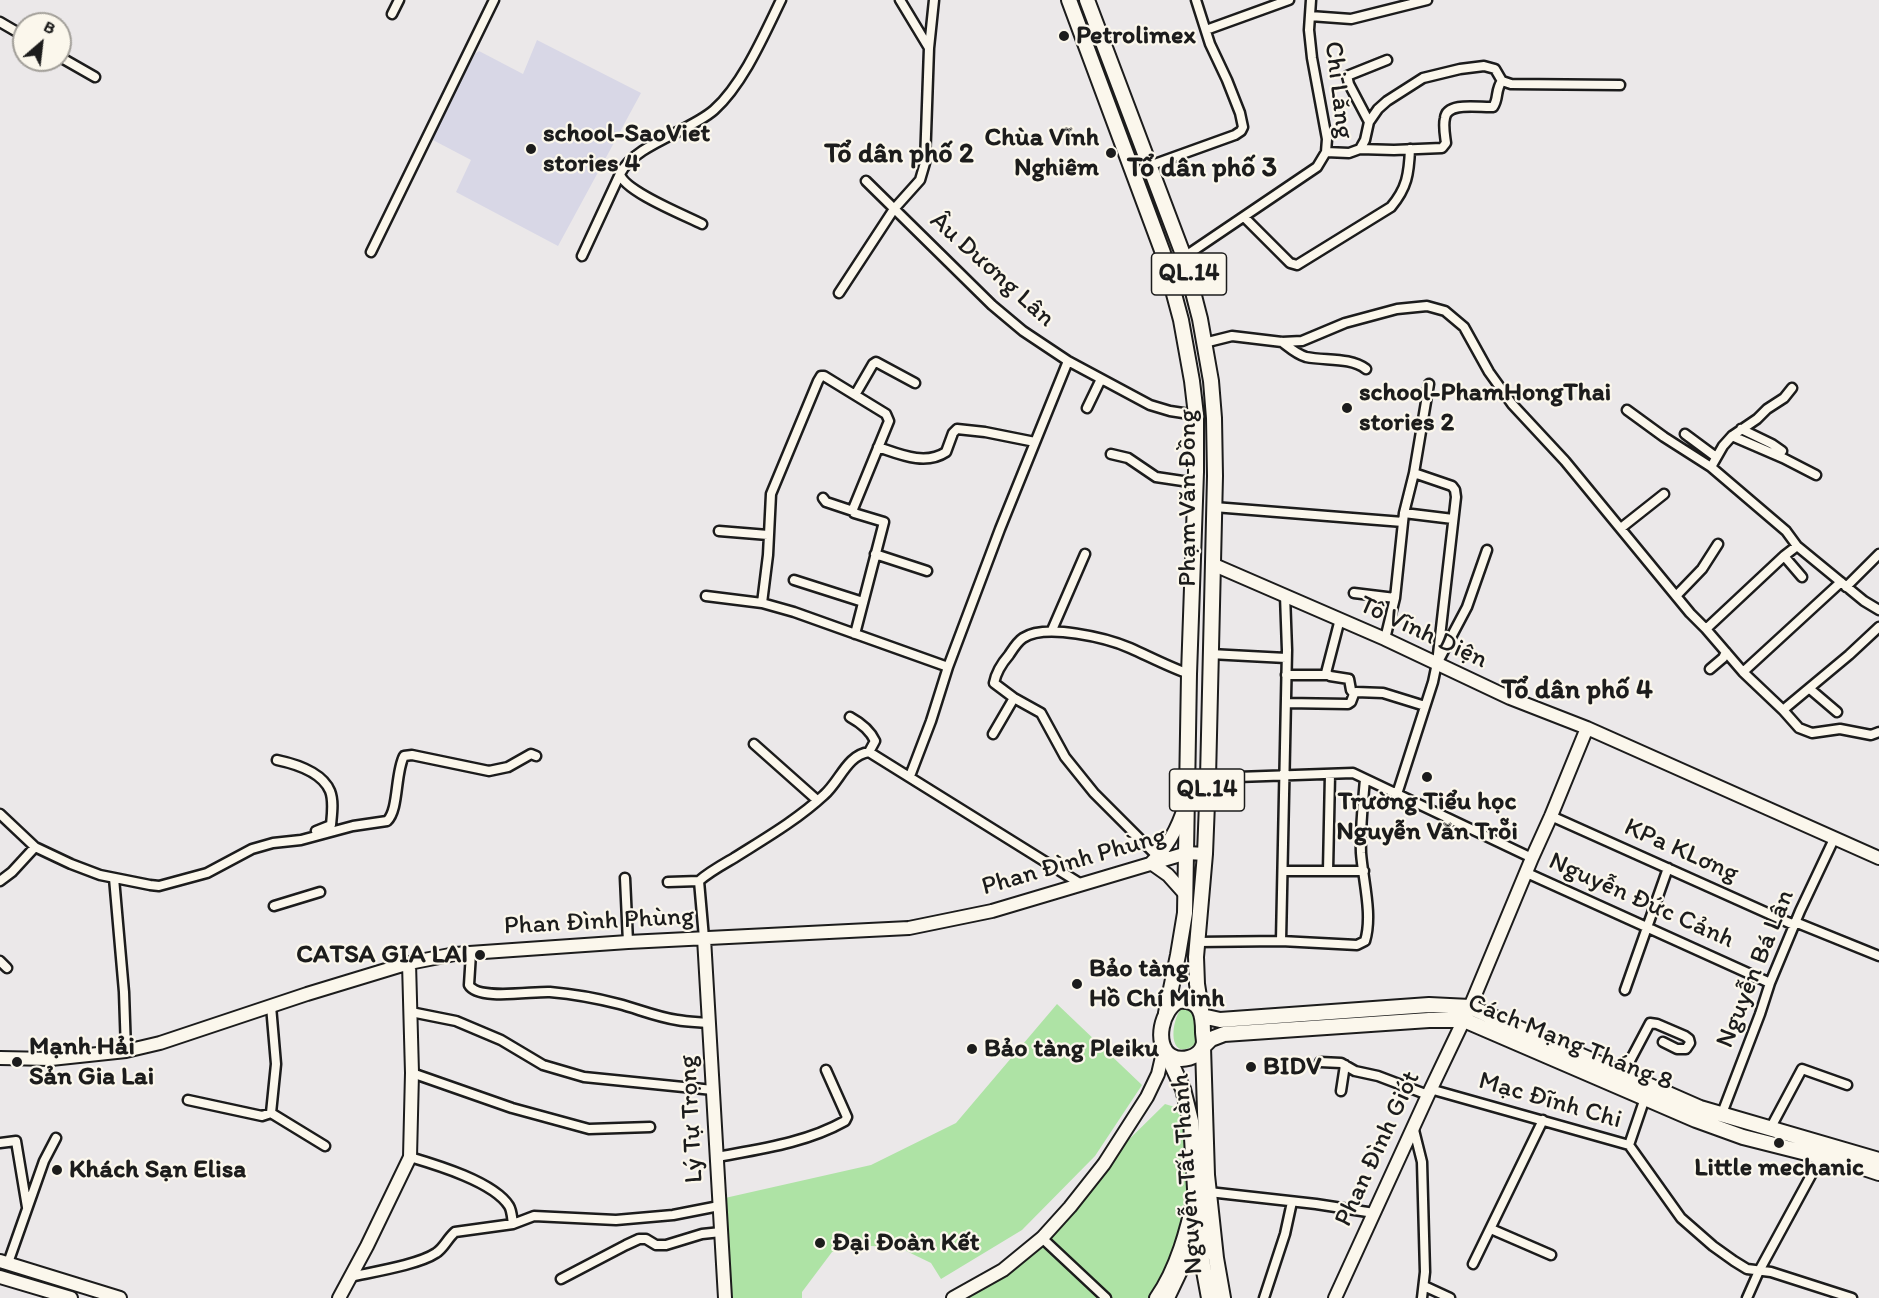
<!DOCTYPE html>
<meta charset="utf-8">
<style>
body{margin:0}
#map{position:relative;width:1879px;height:1298px;overflow:hidden;background:#ebe8e9;font-family:Itim,sans-serif}
canvas{display:block}
.north{position:absolute;left:12px;top:12px;width:60px;height:60px;box-sizing:border-box;background:#fbf7ec;border:2px solid #a29f99;border-radius:50%;rotate:28deg;font-size:16px;font-weight:700;line-height:24px;text-align:center;color:#1c1c1c}
.north::after{content:'';display:block;margin:auto;width:21px;height:27px;background:#1c1c1c;clip-path:polygon(50% 0,100% 100%,50% 72%,0 100%)}
</style>
<div id="map">
<canvas width="1879" height="1298"></canvas>
<div class="north">B</div>
</div>
<script>
const ctx = document.querySelector('canvas').getContext('2d');
ctx.lineJoin = 'round';
function fill(path, color) {
  ctx.fillStyle = color;
  ctx.fill(path, 'evenodd');
}
function strokePath(path, color, width, dash) {
  ctx.strokeStyle = color;
  ctx.lineWidth = width;
  ctx.lineCap = dash ? 'butt' : 'round';
  ctx.setLineDash(dash || []);
  ctx.stroke(path);
}
function drawText(font, color, halo, rows, align = 'center') {
  ctx.font = font + ' Itim,sans-serif';
  ctx.lineWidth = 4.5;
  ctx.setLineDash([]);
  ctx.textBaseline = 'middle';
  ctx.strokeStyle = halo;
  ctx.fillStyle = color;
  for (const [text, x, y, turn = 0] of rows) {
    ctx.save();
    ctx.translate(x, y);
    ctx.rotate((+turn || 0) * Math.PI / 180);
    ctx.textAlign = isNaN(turn) ? turn : align;
    if (halo) ctx.strokeText(text, 0, 0);
    ctx.fillText(text, 0, 0);
    ctx.restore();
  }
}
fill(new Path2D(`
 M537 40 641 93 558 246 456 192 471 160 431 139 475 54 479 51 523 74Z`), '#d8d7e6');
fill(new Path2D(`
 M1057 1004 1142 1085 1095 1156 1022 1230 941 1279 931 1263 898 1247 871 1246 832 1252 802 1292V1298H731L725 1198 871 1165 956 1123Z
 M1183 1007H1190L1195 1011C1196 1019 1199 1032 1197 1040 1196 1043 1194 1045 1191 1047 1167 1060 1171 1017 1183 1007Z
 M1165 1104 1178 1108 1188 1120 1190 1172 1183 1216 1175 1244 1151 1298H963L1042 1238 1104 1164Z`), '#aee3a5');
const street = new Path2D(`
 M392 14 399 0
 M1310 16 1351 19 1427 0
 M0 22 24 36
 M1206 30 1289 0
 M929 48 934 0
 M60 57 95 77
 M1369 122 1349 84 1347 76 1387 60
 M1360 149 1394 150 1442 148 1446 143C1445 135 1443 126 1445 118 1447 101 1481 108 1493 107 1499 99 1495 90 1502 81
 M1326 152 1349 153 1360 149 1365 140 1369 122 1378 109 1387 101 1423 78 1460 69 1484 66 1495 69 1502 81 1511 84 1620 85
 M1149 166 1235 135 1241 131 1243 127 1240 113 1227 80 1210 44 1196 0
 M866 181 992 305 1023 331 1068 361 1150 405 1170 411 1196 415
 M1244 217 1290 263 1297 265 1391 207C1407 188 1409 174 1410 149
 M702 224C684 215 624 191 620 174 635 144 689 132 714 110 743 84 764 35 781 0
 M371 252 494 0
 M582 256 620 174
 M1184 257 1317 167 1326 152 1327 139 1312 58 1309 30 1311 0
 M839 293 894 209 920 180 925 163 929 48 900 0
 M1282 342C1290 348 1296 354 1306 357 1326 361 1350 357 1366 369
 M1204 343 1232 336 1282 342 1302 341 1345 323 1397 309 1427 306 1445 311 1464 327 1489 372 1512 404 1565 461 1690 613 1706 629 1784 556 1797 546 1864 601 1879 610
 M855 395 873 364 876 362 915 383
 M1087 408 1101 379
 M1627 410 1664 437 1711 467 1786 531 1797 546
 M1741 429 1772 444 1782 451
 M1685 434 1716 457
 M1732 436 1783 458 1816 475
 M878 447C899 454 925 466 946 452L953 433 957 429 985 432 1035 442
 M1111 454 1128 458 1156 477 1196 483
 M1711 467 1723 446 1732 436 1757 419 1767 409 1784 398 1792 388
 M823 498 826 502 853 511
 M1214 507 1403 522
 M1404 513 1453 519
 M1621 528 1664 494
 M719 531 768 535
 M875 554 927 571
 M1784 556 1802 577
 M794 580 863 602
 M1846 587 1879 554
 M1354 593 1395 598
 M706 596 762 603 794 612 948 667
 M1676 596 1702 569 1718 544
 M762 603 768 555 771 494 818 381 821 376H824L886 414 889 421 853 509 854 513 884 522 855 634
 M1340 619 1326 673 1330 676 1349 679 1351 690 1354 694
 M1706 629 1743 672 1783 710 1799 728 1812 733 1840 729 1871 735 1879 732
 M1052 630 1085 554
 M1385 639 1395 598 1404 513 1414 473 1429 384
 M1210 654 1286 658
 M1439 660 1467 607 1487 550
 M1710 669 1723 658 1726 652
 M1743 672 1841 582
 M1286 675H1327
 M1810 689 1837 712
 M1286 703 1348 704 1351 702 1354 694 1356 692 1383 693 1425 706
 M1783 710 1849 655 1879 627
 M850 717C861 723 870 730 875 741L869 752
 M993 734 1014 698
 M754 744 817 800
 M277 760C296 764 322 772 330 791 334 801 332 814 331 825L316 831
 M910 776 931 721 948 667 1000 529 1068 361
 M1208 778 1353 773 1532 858
 M1397 794 1433 682 1437 663 1456 497 1455 490 1452 486 1414 473
 M0 814 35 847 71 864 100 875 150 885 159 886 207 873 252 849 273 843 301 840 353 826 387 821C399 810 395 773 404 756L412 755 489 771 508 767 531 754 536 756
 M1551 816 1794 925
 M1160 859 1094 793 1065 757 1041 713 1014 698 994 683C996 673 1002 663 1009 655 1013 649 1017 642 1023 638 1046 623 1107 638 1130 648 1150 657 1169 667 1189 674
 M1283 871H1364
 M1328 871 1330 774
 M1527 873 1770 983
 M114 878 124 992 126 1051
 M625 878 628 942
 M0 881 12 872 35 847
 M668 882 699 881
 M274 906 320 892
 M1795 922 1879 956
 M704 938 699 881C709 872 722 865 734 858 764 839 797 820 824 795 840 781 847 755 869 752L1081 884
 M1281 941 1287 650 1285 595
 M1197 942 1281 941 1357 945 1365 941C1373 915 1363 880 1361 853 1360 828 1363 803 1365 779
 M471 953 469 985C478 1001 533 991 550 992 573 994 596 998 619 1004 638 1009 657 1017 677 1020 688 1022 699 1022 709 1023
 M0 961 7 968
 M1625 990 1668 868
 M411 1012 456 1021 501 1040 543 1065 584 1077 713 1090
 M1320 1062 1341 1063 1355 1071 1378 1076 1428 1095
 M412 1073 512 1108 589 1129 650 1127
 M1623 1074 1650 1023 1657 1024 1685 1036 1689 1039 1690 1043 1686 1049H1677L1663 1042
 M1430 1089 1629 1145 1681 1218 1713 1246 1734 1261 1747 1269 1771 1272 1852 1298
 M1341 1091 1345 1065
 M188 1100 262 1116 271 1113 276 1064 271 1006
 M271 1113 325 1146
 M1721 1116 1760 1014 1770 983 1800 911 1834 839
 M1413 1126 1422 1162 1425 1272 1422 1298
 M1770 1129 1802 1069 1847 1085
 M0 1143 16 1141 27 1207
 M1629 1145 1645 1098
 M410 1157C437 1165 494 1182 509 1206 512 1211 512 1218 513 1224
 M717 1157C760 1149 806 1143 845 1121L847 1117 826 1070
 M1209 1192 1316 1204 1374 1213
 M1491 1229 1551 1255
 M1042 1238 1106 1298
 M8 1263 44 1161 56 1138
 M1473 1264 1543 1120
 M350 1277C372 1272 418 1265 436 1253 444 1248 447 1239 455 1232L513 1224 534 1216 616 1220 673 1215 719 1206
 M561 1279 626 1245 639 1239H646L656 1245H666L702 1234 721 1232
 M1424 1286 1450 1298
 M1264 1298 1285 1234 1292 1202
 M1747 1298 1759 1271 1821 1157`);
const secondary = new Path2D(`
 M1212 564 1385 639 1510 698 1587 728 1879 858
 M1185 805C1178 828 1168 847 1151 863L1168 875 1185 894
 M704 938 725 1298
 M0 1058 51 1059 126 1051 160 1043 307 994 409 963 455 954 628 942 909 928 992 911 1187 853 1205 854
 M0 1261 120 1298
 M0 1277 71 1298
 M339 1298 367 1246 410 1157 412 1073 409 963
 M953 1298 1003 1270 1042 1238 1070 1207 1104 1164 1147 1097 1158 1074 1164 1048
 M1156 1298C1177 1268 1187 1229 1195 1193
 M1168 1298 1201 1229
 M1335 1298 1428 1095 1470 1007 1532 858 1551 816 1587 728`);
const primary = new Path2D(`
 M1069 0 1163 253 1181 320 1192 381 1196 415V472L1189 674 1185 913 1178 955 1166 1013
 M1087 0 1184 257 1200 319 1211 381 1214 418 1215 476 1208 778 1205 854 1196 957 1197 984 1202 1016 1220 1020 1429 1005 1470 1007 1700 1108 1879 1160
 M1179 1001C1201 999 1203 1015 1203 1032 1203 1036 1205 1043 1203 1046 1199 1058 1181 1062 1171 1056 1153 1045 1162 1008 1179 1001Z
 M1164 1048 1183 1089 1191 1121 1195 1189 1201 1229 1202 1260 1209 1298
 M1223 1298 1216 1258 1207 1175 1203 1047 1211 1039 1224 1034 1429 1020H1464L1696 1120 1743 1137 1858 1166 1879 1173`);
strokePath(street, '#1c1c1c', 13);
strokePath(secondary, '#1c1c1c', 16);
strokePath(primary, '#1c1c1c', 18);
strokePath(street, '#fbf7ec', 8);
strokePath(secondary, '#fbf7ec', 12);
strokePath(primary, '#fbf7ec', 14);
for (const [x, y, r, color] of [
 [1064,36,6,"#1c1c1c"],
 [531,149,6,"#1c1c1c"],
 [1111,153,6,"#1c1c1c"],
 [1347,408,6,"#1c1c1c"],
 [1427,777,6,"#1c1c1c"],
 [480,955,6,"#1c1c1c"],
 [1077,984,6,"#1c1c1c"],
 [972,1049,6,"#1c1c1c"],
 [17,1062,6,"#1c1c1c"],
 [1251,1067,6,"#1c1c1c"],
 [1779,1143,6,"#1c1c1c"],
 [57,1170,6,"#1c1c1c"],
 [820,1243,6,"#1c1c1c"]
]) {
  const dot = new Path2D();
  dot.arc(x, y, r, 0, 2 * Math.PI);
  ctx.fillStyle = color;
  ctx.fill(dot);
  strokePath(dot, '#fbf7ec', 2);
}
for (const [x, y, w] of [
 [1189,274,75],
 [1207,790,75]
]) {
  const box = new Path2D();
  box.roundRect(x - w / 2, y - 21, w, 42, 4.5);
  ctx.fillStyle = '#fbf7ec';
  ctx.fill(box);
  strokePath(box, '#1c1c1c', 1.5);
}
drawText('bold 24px', '#1c1c1c', null, [
 ["QL.14",1189,274],
 ["QL.14",1207,790]
]);
drawText('bold 26px', '#1c1c1c', '#fbf7ec', [
 ["Petrolimex",1076,36],
 ["school-SaoViet",543,134],
 ["stories 4",543,164],
 ["Chùa Vĩnh",1099,138,"right"],
 ["Nghiêm",1099,168,"right"],
 ["school-PhamHongThai",1359,393],
 ["stories 2",1359,423],
 ["Trường Tiểu học",1427,802,"center"],
 ["Nguyễn Văn Trỗi",1427,832,"center"],
 ["CATSA GIA LAI",468,955,"right"],
 ["Bảo tàng",1089,969],
 ["Hồ Chí Minh",1089,999],
 ["Mạnh Hải",29,1047],
 ["Sản Gia Lai",29,1077],
 ["Bảo tàng Pleiku",984,1049],
 ["BIDV",1263,1067],
 ["Little mechanic",1779,1168,"center"],
 ["Khách Sạn Elisa",69,1170],
 ["Đại Đoàn Kết",832,1243]
], 'left');
drawText('26px', '#1c1c1c', '#fbf7ec', [
 ["Chi Lăng",1338,90,83],
 ["Âu Dương Lân",992,270,42],
 ["Phạm Văn Đồng",1188,498,-90],
 ["Tô Vĩnh Diện",1423,633,25],
 ["KPa KLơng",1681,851,24],
 ["Phan Đình Phùng",1074,862,-16],
 ["Nguyễn Đức Cảnh",1641,901,24],
 ["Phan Đình Phùng",599,922,-3],
 ["Nguyễn Bá Lân",1756,969,-68],
 ["Cách Mạng Tháng 8",1570,1043,22],
 ["Mạc Đĩnh Chi",1550,1101,16],
 ["Lý Tự Trọng",692,1119,-93],
 ["Phan Đình Giót",1378,1149,-65],
 ["Nguyễn Tất Thành",1188,1174,-94]
]);
drawText('bold 28px', '#1c1c1c', '#fbf7ec', [
 ["Tổ dân phố 2",899,155],
 ["Tổ dân phố 3",1202,169],
 ["Tổ dân phố 4",1577,691]
]);
</script>
